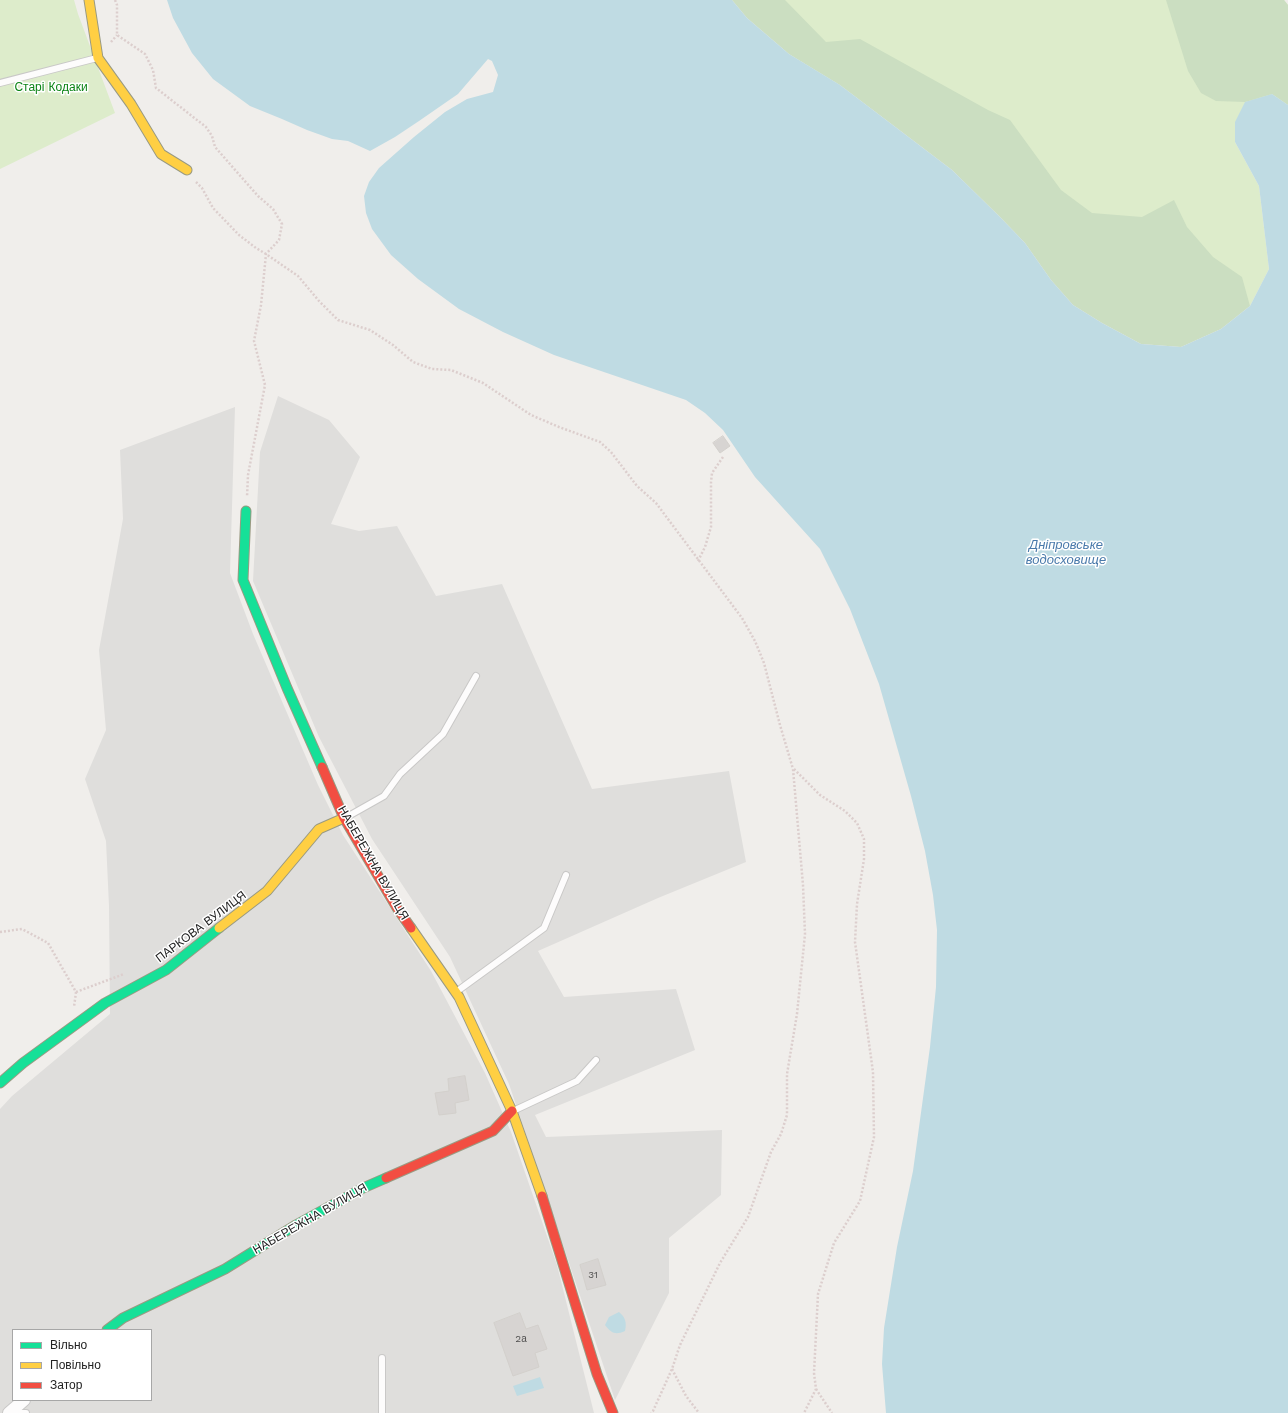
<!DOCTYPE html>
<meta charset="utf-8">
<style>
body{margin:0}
#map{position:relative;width:1288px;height:1413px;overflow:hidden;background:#f0eeeb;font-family:"Work Sans",sans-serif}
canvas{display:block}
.legend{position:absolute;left:12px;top:1329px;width:140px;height:72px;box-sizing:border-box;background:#fff;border:1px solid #a7a7a7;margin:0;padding:5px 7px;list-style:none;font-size:12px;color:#222}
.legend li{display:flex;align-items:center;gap:8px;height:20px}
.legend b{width:20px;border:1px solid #a7a7a7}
</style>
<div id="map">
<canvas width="1288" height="1413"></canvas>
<ul class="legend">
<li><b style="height:5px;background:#16e098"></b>Вільно</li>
<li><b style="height:5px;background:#ffcf43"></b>Повільно</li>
<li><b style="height:5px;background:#f24e42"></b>Затор</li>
</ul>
</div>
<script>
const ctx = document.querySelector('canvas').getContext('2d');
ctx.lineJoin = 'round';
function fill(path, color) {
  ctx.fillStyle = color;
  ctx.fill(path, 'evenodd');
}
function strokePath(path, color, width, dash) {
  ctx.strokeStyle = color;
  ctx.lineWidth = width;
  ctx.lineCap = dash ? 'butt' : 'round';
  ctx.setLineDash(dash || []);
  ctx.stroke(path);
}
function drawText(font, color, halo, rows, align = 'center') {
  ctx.font = font + ' "Work Sans",sans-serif';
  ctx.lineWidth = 3;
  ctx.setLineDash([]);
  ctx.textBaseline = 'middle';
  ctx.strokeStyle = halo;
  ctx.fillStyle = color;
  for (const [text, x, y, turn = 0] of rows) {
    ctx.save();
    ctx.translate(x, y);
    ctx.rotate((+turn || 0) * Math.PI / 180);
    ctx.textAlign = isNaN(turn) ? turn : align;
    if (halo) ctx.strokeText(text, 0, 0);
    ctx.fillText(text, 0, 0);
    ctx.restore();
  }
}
fill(new Path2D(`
 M278 396 329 420 360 457 331 524 359 531 397 526 436 596 502 584 592 789 729 771 746 862 658 898 538 951 564 997 676 989 695 1050 535 1115 546 1137 722 1130 721 1195 669 1238V1293L615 1400 509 1084 450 957 372 839 319 737 253 581 260 452Z
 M235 407 230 573 253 634 318 785 343 835 431 971 485 1073 511 1132 557 1265 594 1413H0V1109L12 1096 110 1014 109 906 106 841 85 779 106 730 99 650 123 519 120 450ZM13 1330H151V1400H13Z`), '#dfdedc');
fill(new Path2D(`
 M0 0H74L78 14 115 113 0 169Z
 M732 0H1284L1288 5V105L1272 94 1235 142 1259 186 1269 269 1250 306 891 123 840 85 789 54Z`), '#ddeccb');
fill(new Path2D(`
 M732 0H785L826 42 860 39 988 110 1010 120 1061 190 1092 213 1142 217 1174 200 1187 227 1213 257 1242 277 1250 306 1221 329 1181 347 1141 344 1102 323 1073 305 1051 280 1025 243 1000 217 952 170 840 85 789 54 747 18Z
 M1166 0H1284L1288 5V105L1272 94 1245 102 1216 101 1201 93 1188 71Z`), '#cbdec1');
fill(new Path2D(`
 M167 0H732L747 18 789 54 840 85 952 170 1000 217 1025 243 1051 280 1073 305 1102 323 1141 344 1181 347 1221 329 1250 306 1269 269 1259 186 1235 142V122L1245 102 1272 94 1288 105V1413H886L882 1364 884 1328 897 1247 913 1171 930 1047 936 987 937 930 933 895 925 851 911 796 879 684 850 609 820 549 755 477 723 430 705 413 686 400 554 355 503 332 459 309 418 279 391 255 372 229 366 213 364 196 369 182 379 168 414 137 445 112 467 99 493 92 498 75 492 61 488 59 458 94 419 121 395 137 370 151 348 141 332 139 307 130 282 119 250 106 213 79 192 53 173 18Z
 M619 1312C625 1317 627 1322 625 1331 616 1335 612 1334 605 1325L609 1317Z
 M540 1377 544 1388 517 1396 513 1386Z`), '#bfdbe3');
const building = new Path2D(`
 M723 436 730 446 720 453 713 443Z
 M465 1076 469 1100 455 1103 456 1113 439 1115 435 1093 449 1091 448 1079Z
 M598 1259 606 1285 587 1290 580 1265Z
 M520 1313 526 1329 538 1325 547 1349 535 1353 539 1367 513 1376 494 1323Z`);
fill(building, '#d7d4d2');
strokePath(building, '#d3d0cc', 1);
const lane = new Path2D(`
 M0 83 97 58
 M345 818 384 796 400 774 443 734 476 676
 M456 992 544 928 566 875
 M513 1111 577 1081 596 1060
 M19 1413H26
 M382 1413V1358`);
const street = new Path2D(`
 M9 1413 24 1400`);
const fast = new Path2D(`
 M246 511 243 580 287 688 322 767
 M0 1083 23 1063 105 1003 166 970 219 928
 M107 1330 123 1318 225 1269 296 1225 363 1188 386 1178`);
const slow = new Path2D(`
 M89 0 98 58 131 104 161 154 187 170
 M219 928 267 891 319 829 344 818
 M411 928 459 997 512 1111 542 1196`);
const jam = new Path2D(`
 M322 767 344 818 397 908 411 928
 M386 1178 493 1131 512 1111
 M542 1196 597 1374 613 1413`);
strokePath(lane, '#c9c8c7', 8);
strokePath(street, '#c9c8c7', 14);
strokePath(fast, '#999a82', 11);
strokePath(slow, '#999a82', 11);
strokePath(jam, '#999a82', 11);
strokePath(new Path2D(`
 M115 0 117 5V35L145 54 153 70 156 88 206 127 212 136 215 147 258 196 273 209 282 224 279 240 266 254 261 305 254 341 265 385 248 475 247 497
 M111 42 117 35
 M196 182 202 188 213 208 239 235 256 248 266 254 298 276 319 301 338 320 370 330 393 345 413 362 432 369 451 370 483 383 531 415 559 427 600 442 611 452 637 486 656 503 742 618 755 641 764 663 780 725 793 769 803 885 805 934 797 1014 787 1074V1115L781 1134 771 1152 748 1217 720 1263 680 1345 672 1369 653 1411 651 1413
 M698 561 705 547 711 527V482L712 473 723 457
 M794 769 820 795 845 811 857 823 864 839V859L857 904 855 942 873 1072 874 1137 860 1201 834 1243 818 1294 814 1373 816 1389 804 1413
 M0 932 22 929 48 943 76 992 74 1007
 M76 992 124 974
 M672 1369 686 1396 699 1413
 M816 1389 832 1413`), '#dccecd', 2.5, [2, 2]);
strokePath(lane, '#fdfcfc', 6);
strokePath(street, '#fdfcfc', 12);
strokePath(fast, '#16e098', 9);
strokePath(slow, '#ffcf43', 9);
strokePath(jam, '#f24e42', 9);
drawText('10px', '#4f4e4e', null, [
 ["31",593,1275],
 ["2а",521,1339]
]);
drawText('12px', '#0c8416', '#fff', [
 ["Старі Кодаки",51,87]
]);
drawText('12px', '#222', '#fff', [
 ["НАБЕРЕЖНА ВУЛИЦЯ",373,863,60],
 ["ПАРКОВА ВУЛИЦЯ",201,927,-37],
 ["НАБЕРЕЖНА ВУЛИЦЯ",310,1219,-30]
]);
drawText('italic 13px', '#4a7aab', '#fff', [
 ["Дніпровське",1066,545],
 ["водосховище",1066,560]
]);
</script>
